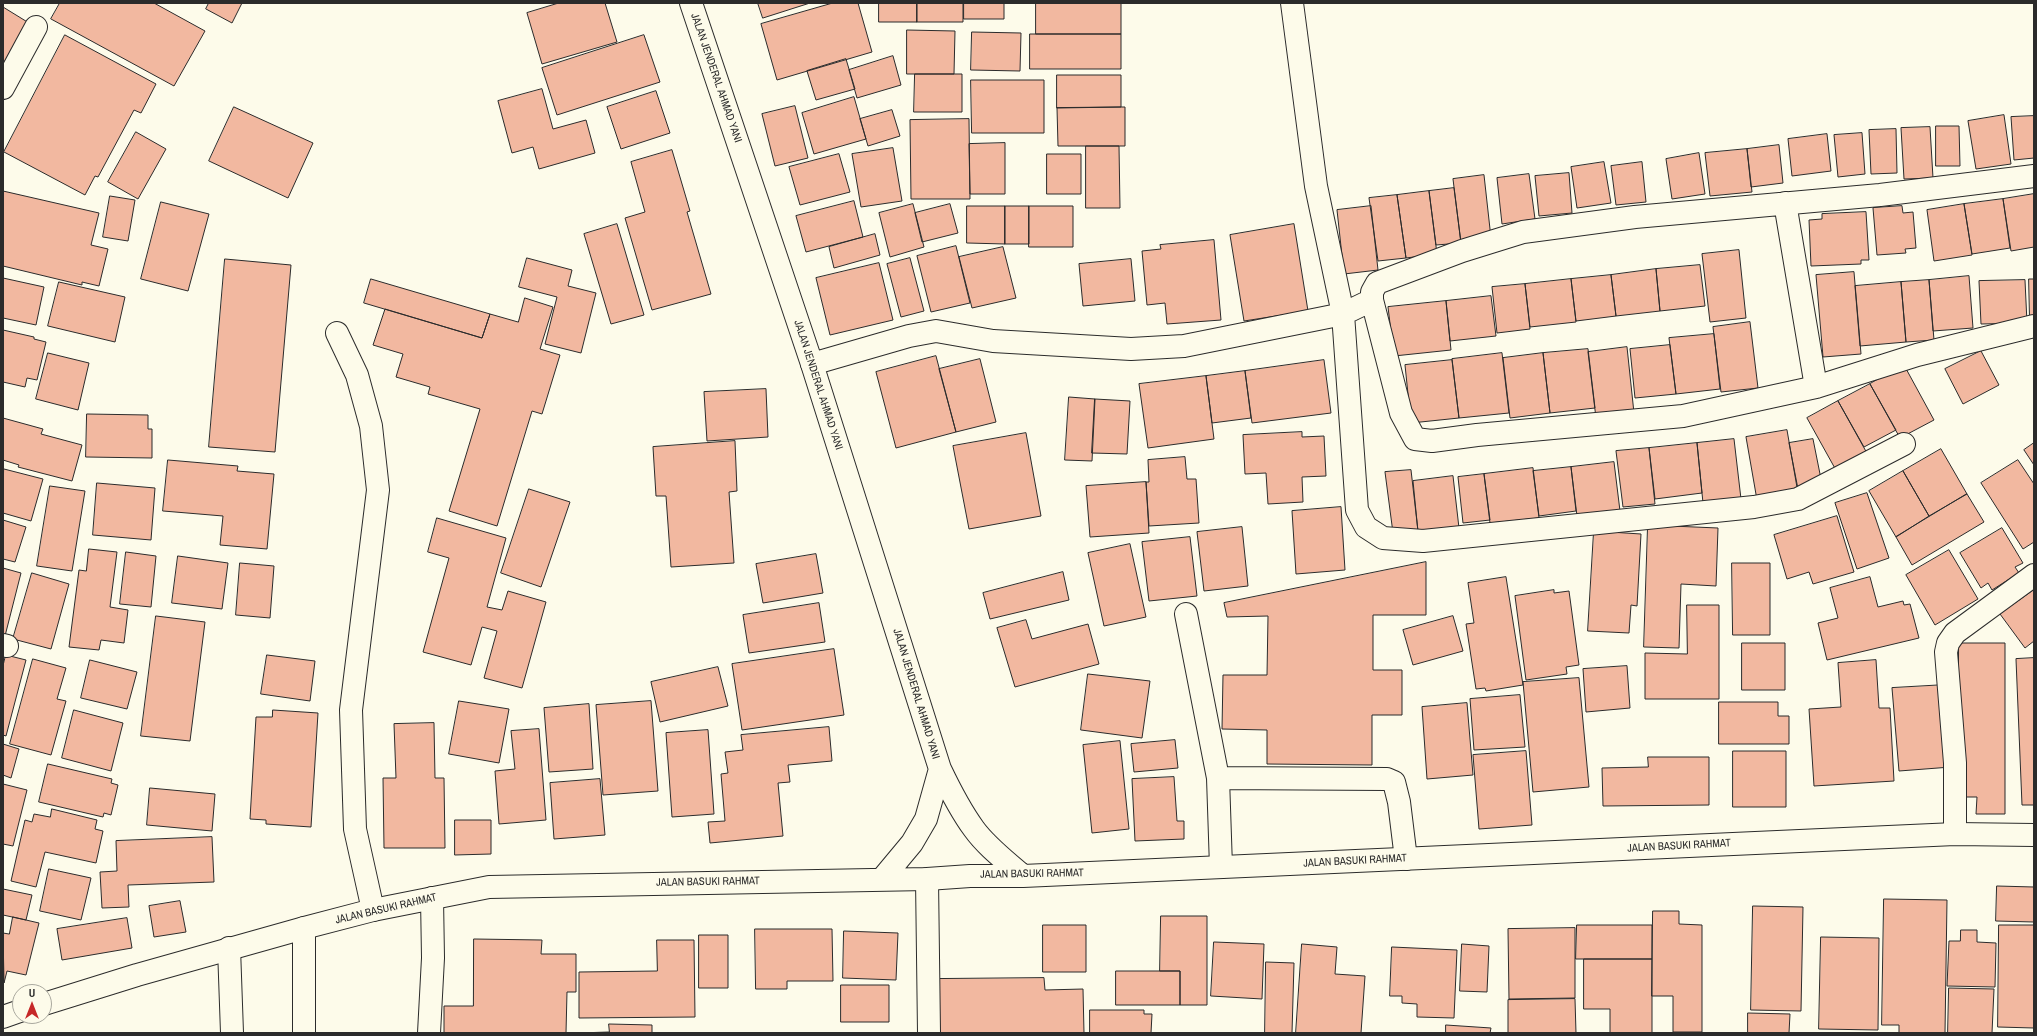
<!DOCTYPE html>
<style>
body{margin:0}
#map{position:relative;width:2037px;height:1036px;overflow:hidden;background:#fdfbea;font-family:"Archivo Narrow",sans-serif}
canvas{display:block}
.frame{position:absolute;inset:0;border:4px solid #2b2b2b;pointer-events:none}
.north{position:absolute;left:12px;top:984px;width:40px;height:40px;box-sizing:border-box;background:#fdfbea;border:1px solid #a9a89e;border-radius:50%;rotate:0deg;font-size:11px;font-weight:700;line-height:16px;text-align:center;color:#2b2b2b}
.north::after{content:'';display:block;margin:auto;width:14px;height:18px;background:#c62828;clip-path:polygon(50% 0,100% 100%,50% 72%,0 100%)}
</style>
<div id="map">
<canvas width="2037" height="1036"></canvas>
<div class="frame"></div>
<div class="north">U</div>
</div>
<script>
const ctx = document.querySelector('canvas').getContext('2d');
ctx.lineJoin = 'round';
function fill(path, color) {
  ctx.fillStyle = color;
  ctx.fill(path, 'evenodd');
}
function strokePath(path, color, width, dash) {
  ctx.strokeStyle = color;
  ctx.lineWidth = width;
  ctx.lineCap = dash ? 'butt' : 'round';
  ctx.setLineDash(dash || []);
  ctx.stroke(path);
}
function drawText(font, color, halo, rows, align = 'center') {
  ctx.font = font + ' "Archivo Narrow",sans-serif';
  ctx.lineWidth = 3;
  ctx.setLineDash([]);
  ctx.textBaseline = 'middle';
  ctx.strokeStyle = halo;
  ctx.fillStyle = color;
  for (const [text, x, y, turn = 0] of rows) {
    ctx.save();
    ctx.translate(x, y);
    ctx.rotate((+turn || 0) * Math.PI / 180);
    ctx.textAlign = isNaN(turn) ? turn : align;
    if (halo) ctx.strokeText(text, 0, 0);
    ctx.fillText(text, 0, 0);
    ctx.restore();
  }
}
const building = new Path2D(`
 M60 3H154L205 31 174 86 51 19Z
 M209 3H242L232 23 206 9Z
 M559 3H605L617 42 542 64 527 13Z
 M758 3H810L763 18Z
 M833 3H858L872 52 777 80 761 24Z
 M879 3H917V22H879Z
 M917 3H963V22H917Z
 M964 3H1004V19H964Z
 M1036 3H1121V34H1036Z
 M3 7 29 23 3 67Z
 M907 30 955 31 954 74H907Z
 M972 32 1021 33 1020 71 971 70Z
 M1030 34H1121V69H1030Z
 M65 35 156 84 141 113 134 110 98 177 95 176 85 195 4 152Z
 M644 35 660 82 557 115 542 68Z
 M893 56 901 85 857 98 849 70Z
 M846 59 855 89 816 100 807 71Z
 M915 74H962V112H914Z
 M1057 75H1121V107L1057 108Z
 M971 80H1044V133H972Z
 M542 89 553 129 586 120 595 153 539 169 533 147 512 153 498 101Z
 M656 91 670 133 621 149 607 107Z
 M854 97 866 139 814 154 802 113Z
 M795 106 808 158 775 166 762 114Z
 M234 107 313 143 288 198 209 161Z
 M1121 107H1125V146H1058L1057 108Z
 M892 110 900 136 868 146 860 119Z
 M2004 115 2011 164 1976 169 1968 121Z
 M2034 116V158L2014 160 2011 117Z
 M969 119 970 199H911L910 120Z
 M1936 126H1959L1960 166H1936Z
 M1930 127 1933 178 1904 179 1901 128Z
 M1896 129 1897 173 1871 174 1869 130Z
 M136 132 166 149 138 199 108 182Z
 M1862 133 1865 174 1838 177 1834 135Z
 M1827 134 1831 171 1792 176 1788 139Z
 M1005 143V194H970L969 144Z
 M1779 145 1783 183 1751 187 1747 149Z
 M1086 146H1119L1120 208H1086Z
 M893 148 902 201 861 207 852 154Z
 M1747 149 1752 192 1710 196 1705 153Z
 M672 150 690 211 687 212 711 294 652 310 625 218 645 212 631 162Z
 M1699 153 1705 194 1672 199 1666 159Z
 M839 154 850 192 800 205 789 167Z
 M1047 154H1081V194H1047Z
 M1604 162 1611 203 1577 208 1571 167Z
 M1642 162 1646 202 1616 205 1611 166Z
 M1569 173 1572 213 1539 216 1535 176Z
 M1529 174 1535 219 1502 224 1497 178Z
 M1484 175 1491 238 1461 243 1453 179Z
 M1454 188 1461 243 1436 245 1429 191Z
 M3 191 99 213 91 245 108 249 99 286 82 282V285L3 266Z
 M1429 191 1437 254 1406 258 1397 195Z
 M2034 194V247L2011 251 2003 199Z
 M1397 195 1406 258 1378 261 1369 198Z
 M110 196 135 200 128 241 103 237Z
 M2003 199 2010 248 1972 254 1964 204Z
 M854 201 863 237 806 252 796 216Z
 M161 202 209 214 188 291 141 279Z
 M913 204 924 247 890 257 879 213Z
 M950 204 958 233 922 242 915 213Z
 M1964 204 1972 255 1934 261 1927 210Z
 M967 206H1005V244L967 243Z
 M1005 206H1029V244H1005Z
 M1029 206H1073V247H1029Z
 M1371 206 1378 270 1344 274 1337 210Z
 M1902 206 1903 213 1913 212 1916 248 1905 249 1906 253 1877 255 1873 208Z
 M1866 212 1869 260H1861V264L1811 266 1809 220 1822 219V214Z
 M617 224 644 315 611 324 584 234Z
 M1294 224 1308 311 1244 321 1230 235Z
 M875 234 880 255 834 268 829 247Z
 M1214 240 1221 320 1167 324 1165 303 1147 305 1142 251 1161 249 1160 245Z
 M956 246 970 303 931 312 917 256Z
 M1003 247 1016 298 972 308 959 257Z
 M1739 250 1746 318 1710 322 1702 254Z
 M527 258 572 270 568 286 596 293 581 353 545 344 557 297 519 287Z
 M910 258 924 311 901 317 887 264Z
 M225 259 291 265 275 452 209 447Z
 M1131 259 1135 301 1083 306 1079 264Z
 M879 263 893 320 830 335 816 278Z
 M1700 265 1705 306 1660 311 1656 269Z
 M1656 269 1660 311 1616 316 1611 275Z
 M1854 272 1861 354 1823 357 1816 275Z
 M1611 275 1616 316 1576 321 1571 279Z
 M1969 276 1973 328 1933 331 1929 280Z
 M3 278 44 287 36 325 3 318Z
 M371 279 490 314 482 338 364 303Z
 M1571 279 1576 322 1530 327 1525 284Z
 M2029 279H2034V321H2030Z
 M1929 280 1934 340 1906 342 1901 282Z
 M2025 280 2027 323 1981 324 1979 281Z
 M59 282 125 297 115 342 48 326Z
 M1901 282 1906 342 1860 346 1855 286Z
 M1525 284 1530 329 1497 333 1492 287Z
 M1491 296 1496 336 1450 341 1446 301Z
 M525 298 553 307 540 349 560 355 542 414 532 411 497 526 449 511 480 409 428 394 430 387 396 377 403 354 373 345 385 309 482 338 490 314 518 322Z
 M1446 301 1451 350 1394 356 1388 307Z
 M1750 322 1758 388 1721 392 1713 327Z
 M3 330 34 337V339L46 342 37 380 27 378 25 387 3 382Z
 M1714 334 1720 389 1676 394 1669 338Z
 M1670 345 1676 394 1635 398 1630 349Z
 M1627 347 1634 413 1596 418 1588 352Z
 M1588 349 1595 408 1550 413 1543 353Z
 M1981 351 1999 385 1963 404 1945 369Z
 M48 353 89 363 78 410 36 399Z
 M1502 353 1509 413 1459 418 1452 359Z
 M1543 353 1550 413 1510 418 1503 358Z
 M936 356 956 432 896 448 876 372Z
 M980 359 996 422 956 432 939 369Z
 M1324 360 1331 413 1252 423 1245 371Z
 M1452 360 1459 418 1411 423 1405 365Z
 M1904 365 1934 420 1900 438 1870 384Z
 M1245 371 1251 418 1212 423 1206 376Z
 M1206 376 1214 439 1148 448 1139 384Z
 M1870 384 1896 430 1864 447 1838 401Z
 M766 389 768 437 707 441 704 392Z
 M1069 397 1095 399 1092 461 1065 460Z
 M1095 399 1130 401 1127 454 1092 453Z
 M1838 401 1868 455 1837 472 1807 418Z
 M87 414 148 415V429H152V458L86 457Z
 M3 418 43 429 41 434 82 445 72 481 18 467 19 465 3 460Z
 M1787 430 1798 493 1757 500 1746 437Z
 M1302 432V437L1324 436 1326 476 1302 477 1303 502 1268 504 1266 473 1245 474 1243 435Z
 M1026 433 1041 516 969 529 953 446Z
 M1734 439 1741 499 1703 503 1697 443Z
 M1813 439 1822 484 1798 489 1789 443Z
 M735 441 737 491 729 492 734 563 671 567 666 496H656L653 447Z
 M1697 443 1702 493 1655 499 1649 448Z
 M2034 443V465L2024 450Z
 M1649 448 1655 504 1623 507 1616 451Z
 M1941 449 1967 494 1929 516 1903 471Z
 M1185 457 1187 479H1196L1199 523 1149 526 1146 482H1149L1148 460Z
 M168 460 238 466 237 471 274 474 267 549 220 545 223 516 163 511Z
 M2018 460 2034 484V542L2023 549 1981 483Z
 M1614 462 1620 511 1577 516 1571 467Z
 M1571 467 1576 511 1539 516 1533 471Z
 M1533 468 1539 518 1490 523 1484 474Z
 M4 469 43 479 31 521 3 513Z
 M1411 470 1418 531 1393 533 1385 472Z
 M1903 471 1929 516 1896 537 1869 491Z
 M1484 474 1490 520 1463 523 1458 477Z
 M1453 476 1459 528 1418 532 1413 481Z
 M1146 482 1149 533 1090 537 1086 486Z
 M97 483 155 488 151 540 93 535Z
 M50 486 85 491 72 571 37 566Z
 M529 489 570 502 541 587 501 573Z
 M1867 493 1889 558 1857 569 1835 503Z
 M1967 494 1984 522 1912 565 1896 537Z
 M1341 507 1345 570 1296 574 1292 511Z
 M1837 516 1854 572 1813 584 1809 572 1787 579 1774 535Z
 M437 518 506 538 487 607 502 610 508 591 546 602 522 688 484 678 497 631 482 627 471 665 423 652 449 558 428 552Z
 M3 520 26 527 15 562 3 559Z
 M1648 525 1718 528 1716 586 1681 584 1679 648 1644 647Z
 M1242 527 1248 586 1204 591 1197 532Z
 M2002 528 2023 563 2015 567 2019 573 1992 590 1988 583 1981 588 1960 553Z
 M1594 531 1641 534 1637 606 1631 605 1629 633 1588 631Z
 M1190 537 1197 596 1149 601 1142 542Z
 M1130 544 1146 617 1104 626 1088 553Z
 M89 549 117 552 110 607 128 610 124 643 101 640 99 650 69 647 79 570 86 571Z
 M1949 550 1978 599 1935 625 1906 575Z
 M126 552 156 556 151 607 120 604Z
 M816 554 823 593 763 603 756 564Z
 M178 556 228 563 222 609 172 603Z
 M1426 562V615H1373V670H1402V715H1372V765L1267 764V730L1222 729 1223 675H1267L1268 616 1227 617 1224 603Z
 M240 563 274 566 270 618 236 615Z
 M1732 563H1770V635H1733Z
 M3 568 21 573 5 636H3Z
 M1063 572 1069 600 990 619 983 593Z
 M32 573 69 584 51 649 13 639Z
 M1506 577 1523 685 1486 691 1485 688 1476 689 1466 624 1474 623 1468 583Z
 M1870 577 1878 607 1903 601 1904 605 1910 604 1919 638 1827 660 1818 623 1838 618 1830 588Z
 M1554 590V593L1569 591 1579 665 1566 667 1567 674 1526 680 1515 596Z
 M2034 590V641L2025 648 2000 614Z
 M819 603 825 642 749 653 743 615Z
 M1687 605H1719V699H1645V653L1687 654Z
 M156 616 205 622 190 741 141 736Z
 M1453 616 1463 651 1413 665 1403 630Z
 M1026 620 1032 639 1088 624 1099 664 1015 687 997 628Z
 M1742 643H1785V690H1742Z
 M1959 643H2005V814H1976L1977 797H1958Z
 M834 649 844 715 742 730 732 664Z
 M6 655 26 660 6 736 3 735V666Z
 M267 655 315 661 310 701 261 694Z
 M2034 658V805H2022L2016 659Z
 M33 659 66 668 57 699 66 701 51 755 10 744Z
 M90 660 137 672 127 709 81 698Z
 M1876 660 1879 708H1890L1894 781 1814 786 1809 709 1841 707 1838 663Z
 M1627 666 1630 708 1586 712 1583 669Z
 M718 667 728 706 660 722 651 682Z
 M1088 674 1150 681 1142 738 1081 730Z
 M1579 678 1589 787 1533 792 1523 682Z
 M1945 685 1951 767 1899 771 1892 688Z
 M1520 695 1525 747 1474 750 1470 699Z
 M459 701 509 709 499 763 449 754Z
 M651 701 658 791 603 795 596 705Z
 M1719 702H1778V716H1789V744H1719Z
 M1467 703 1473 775 1427 779 1422 707Z
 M589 704 593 769 549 772 544 708Z
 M74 710 123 723 111 771 62 758Z
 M273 710 318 713 311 827 266 824V820L250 819 256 717H272Z
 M434 723 435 778H444L445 848H384L383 778H396L394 724Z
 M829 727 832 761 788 765 790 782 778 783 783 836 710 843 708 822 725 821 721 774 728 773 725 752 743 750 741 735Z
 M539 729 546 820 499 824 495 771 515 769 511 731Z
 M708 730 714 814 672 817 666 733Z
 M1175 740 1178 768 1134 772 1131 744Z
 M1120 741 1129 829 1092 833 1083 745Z
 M3 744 19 749 11 778 3 775Z
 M1526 751 1532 825 1479 829 1473 755Z
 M1733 751H1786V807H1733Z
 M1648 757H1709V805L1603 806 1602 768 1648 767Z
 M48 764 112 779 111 783 118 785 111 815 104 813 103 817 39 802Z
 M1174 777 1177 821H1184V839L1135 841 1132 779Z
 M600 779 605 835 554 839 550 783Z
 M3 784 27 790 13 846 3 844Z
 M150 788 215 794 212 831 147 825Z
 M52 809 97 820 95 829 103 831 96 863 45 852 36 887 11 881 25 820 32 822 34 814 50 817Z
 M455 820H491V854L455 855Z
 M212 837 214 882 128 885 129 907 102 908 100 872 117 871 116 841Z
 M49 869 91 878 81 920 40 911Z
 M1997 886 2034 887V922L1996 921Z
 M3 889 32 895 26 920 3 915Z
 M1884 899 1947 900 1945 1033H1899V1025H1882Z
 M180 901 186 932 154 937 149 906Z
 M1753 906 1803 907 1801 1011 1751 1010Z
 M1653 911H1679V924L1702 925V1032H1673V996H1652Z
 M1161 916H1207V1005H1180V971H1160Z
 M13 917 39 923 26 975 7 971 4 983 3 933 9 934Z
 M127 918 132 948 62 960 57 929Z
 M1043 925H1086V972H1043Z
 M1577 925H1652V959H1576Z
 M1999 925H2034V1028L1998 1027Z
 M1575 928V998L1509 999 1508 929Z
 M755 929H832L833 981H787V989H756Z
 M1961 930H1977V942L1996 943 1995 987 1947 986 1949 941H1960Z
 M844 931 898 933 896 980 843 978Z
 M699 935H728V988H699Z
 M1821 937 1879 938 1878 1030 1819 1029Z
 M474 939 542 940 541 954H576V992H567L566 1033H444V1006H473Z
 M657 940H694L695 1017 579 1018V972L657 971Z
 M1214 942 1264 944 1262 999 1211 996Z
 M1302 944 1337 947 1335 974 1365 976 1361 1033H1296Z
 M1462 944 1489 946 1487 992 1460 991Z
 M1392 947 1457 950 1454 1018 1417 1017V1004L1402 1003V996H1390Z
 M1584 959H1652V1033H1610V1009H1584Z
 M1266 962 1294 963 1292 1033H1265Z
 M1116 971H1180V1005H1116Z
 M1044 978 1045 990 1083 989 1084 1033H934V979Z
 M841 985H889V1022H841Z
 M1949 988 1994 989 1992 1033H1948Z
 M1575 999 1576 1033H1508V1000Z
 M1090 1010H1144V1014H1152L1151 1033H1090Z
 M1748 1013 1790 1014 1789 1033H1748Z
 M609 1024 652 1025V1033H578L609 1032Z
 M1446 1025 1491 1028 1490 1033H1446Z`);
fill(building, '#f2b8a0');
strokePath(building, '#2b2b2b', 1);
const minor = new Path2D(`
 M1292 3 1316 186 1343 314 1357 510 1366 527 1383 538 1423 541 1754 507 1798 499 1904 444
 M3 88 36 27
 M1785 203 1816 387
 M1372 300 1401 413 1415 439 1432 441 1477 435 1683 416 1816 387 1917 355 2034 326
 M337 333 357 375 371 426 378 490 351 710 355 829 373 910
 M812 364 909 336 936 331 993 341 1131 349 1184 346 1343 314 1372 300V292L1377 283 1462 251 1523 232 1635 217 1880 195 2034 176
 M1186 614 1218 778
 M3 645 7 646
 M1955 834V763L1946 652 1948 643 1955 633 2034 575
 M1221 867 1218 778 1387 779 1394 782 1399 802 1406 859
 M927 879 929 1033
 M304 928V1033
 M229 948 232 1033
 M429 1033 433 958 432 898`);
const highway = new Path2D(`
 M691 3 812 364 940 769C950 790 960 810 974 829 987 847 1006 861 1023 876
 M882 879 912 843 926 819 940 769
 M44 1004 137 975 304 928 373 910 489 887 927 879 970 876H1023L1955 834 2034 835
 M3 1017 20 1011`);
strokePath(minor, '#2b2b2b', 24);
strokePath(highway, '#2b2b2b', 24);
strokePath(minor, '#fdfbea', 22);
strokePath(highway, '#fdfbea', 22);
drawText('11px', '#2b2b2b', '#fdfbea', [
 ["JALAN JENDERAL AHMAD YANI",716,78,71],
 ["JALAN JENDERAL AHMAD YANI",818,385,72],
 ["JALAN JENDERAL AHMAD YANI",916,694,73],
 ["JALAN BASUKI RAHMAT",1679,846,-3],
 ["JALAN BASUKI RAHMAT",1355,861,-3],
 ["JALAN BASUKI RAHMAT",1032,874,-1],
 ["JALAN BASUKI RAHMAT",708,882,-1],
 ["JALAN BASUKI RAHMAT",386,909,-13]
]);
</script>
